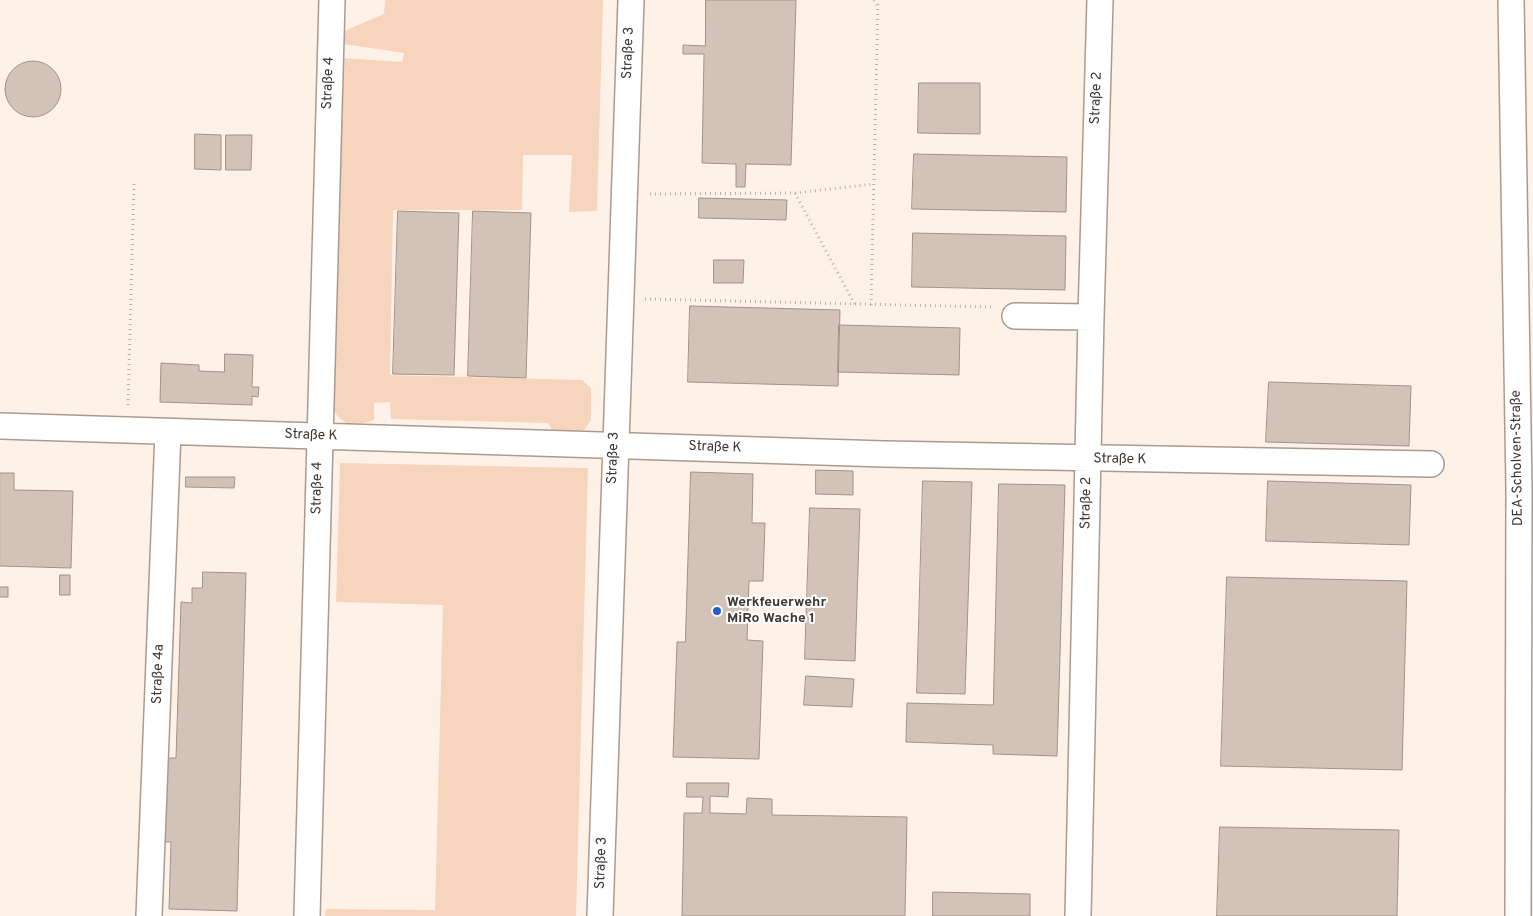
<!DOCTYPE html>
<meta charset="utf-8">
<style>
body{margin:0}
canvas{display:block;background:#fef1e8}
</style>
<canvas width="1533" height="916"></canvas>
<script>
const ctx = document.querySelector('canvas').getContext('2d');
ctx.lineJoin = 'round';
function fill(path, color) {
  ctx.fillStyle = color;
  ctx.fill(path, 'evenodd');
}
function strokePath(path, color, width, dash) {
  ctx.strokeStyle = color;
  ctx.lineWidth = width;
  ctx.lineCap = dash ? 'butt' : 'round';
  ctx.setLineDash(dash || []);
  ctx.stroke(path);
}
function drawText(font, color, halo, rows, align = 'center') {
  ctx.font = font + ' Overpass,sans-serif';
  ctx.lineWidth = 4;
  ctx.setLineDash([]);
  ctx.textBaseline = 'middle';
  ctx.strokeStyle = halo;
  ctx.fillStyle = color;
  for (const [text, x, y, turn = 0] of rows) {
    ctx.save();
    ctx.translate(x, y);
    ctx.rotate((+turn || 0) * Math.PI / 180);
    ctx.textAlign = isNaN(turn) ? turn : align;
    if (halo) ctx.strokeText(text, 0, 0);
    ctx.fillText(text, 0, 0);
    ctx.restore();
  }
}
fill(new Path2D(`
 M385 0H603L597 211 569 212 572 155H523L522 210H393L390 375 582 380 591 388V420L584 430 554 433 548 423 391 419 390 402 374 403V420C348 429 339 424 328 399L343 58 402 62 404 53 344 44V31L384 14Z
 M340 463 588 468 576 916H325L326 909 435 910 443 605 336 602Z`), '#f7d5bd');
const building = new Path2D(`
 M706 0H796L791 165 746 164 745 187H736V164L702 163 704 54H683V45L705 46Z
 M5 89a28 28 0 1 1 56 0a28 28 0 1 1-56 0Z
 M919 83H980V134L918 133Z
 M195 134 221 135V170L195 169Z
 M226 135H252L251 170H226Z
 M914 154 1067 157 1066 212 912 209Z
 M699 198 787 200 786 220 699 218Z
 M398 211 459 213 454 375 393 374Z
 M473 211 531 213 526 378 468 376Z
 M913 233 1066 236 1065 290 912 287Z
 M714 260H744L743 283H714Z
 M690 306 840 310 838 386 688 382Z
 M839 325 960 328 959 375 838 372Z
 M225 354 253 355 252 387H259L258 397 252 396V405L160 402 161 363 199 365V371L224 372Z
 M1269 382 1411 386 1409 446 1266 442Z
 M816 470 853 471V495L816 494Z
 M691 472 753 474 752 523H765L763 581H749L747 640 763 641 759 759 673 757 677 642H685Z
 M0 473H14V490L73 491 71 568 0 566Z
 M186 477H235L234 488 186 487Z
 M923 481 972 482 965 694 917 693Z
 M1268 481 1411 485 1409 545 1266 541Z
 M999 484 1065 485 1057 756 993 754V745L906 742 907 703 993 705Z
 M810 508 860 509 855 661 805 659Z
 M203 572 246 573 237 911 169 909 171 842H159L161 758H176L181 602 192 603V588H202Z
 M60 575H70V595H60Z
 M1227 577 1407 581 1402 770 1221 766Z
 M0 587H8V597H0Z
 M806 676 854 679 852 707 804 705Z
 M687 783H729L728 797 710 796V813L746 814 747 798 772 799V815L907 817 905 916H682L684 813H702L703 797H687Z
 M1220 827 1399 830 1397 916H1217Z
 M933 892 1030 894V916H933Z`);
fill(building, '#d2c2b7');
strokePath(building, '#a29388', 1);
const minor = new Path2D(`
 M1511 0 1519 489 1518 916
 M1015 316 1091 317
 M0 426 884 454 1431 464
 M149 916 168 432
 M307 916 332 0
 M600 916 631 0
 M1078 916 1091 317 1100 0`);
strokePath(minor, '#aa9b90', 28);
strokePath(new Path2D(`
 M874 0 878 7
 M795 193 855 305
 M650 194 795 193 874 184
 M645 299 991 307
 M871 305 878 0
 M128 405 134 182`), '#bbb0a9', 3, [1, 4]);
strokePath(minor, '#fff', 25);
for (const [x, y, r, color] of [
 [717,611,5,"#255dca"]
]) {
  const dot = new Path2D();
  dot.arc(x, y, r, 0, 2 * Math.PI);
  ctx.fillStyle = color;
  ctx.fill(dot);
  strokePath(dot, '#fff', 2);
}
drawText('14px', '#3e3733', '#fff', [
 ["Straße 3",629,53,-88],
 ["Straße 4",329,83,-88],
 ["Straße 2",1097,98,-88],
 ["Straße K",311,436,2],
 ["Straße K",715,448,2],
 ["Straße 3",614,458,-88],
 ["DEA-Scholven-Straße",1518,458,-91],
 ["Straße K",1120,460,1],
 ["Straße 4",318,488,-89],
 ["Straße 2",1087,503,-89],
 ["Straße 4a",159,674,-88],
 ["Straße 3",602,863,-88]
]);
drawText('bold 14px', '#3e3733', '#fff', [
 ["Werkfeuerwehr",727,603],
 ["MiRo Wache 1",727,619]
], 'left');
</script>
